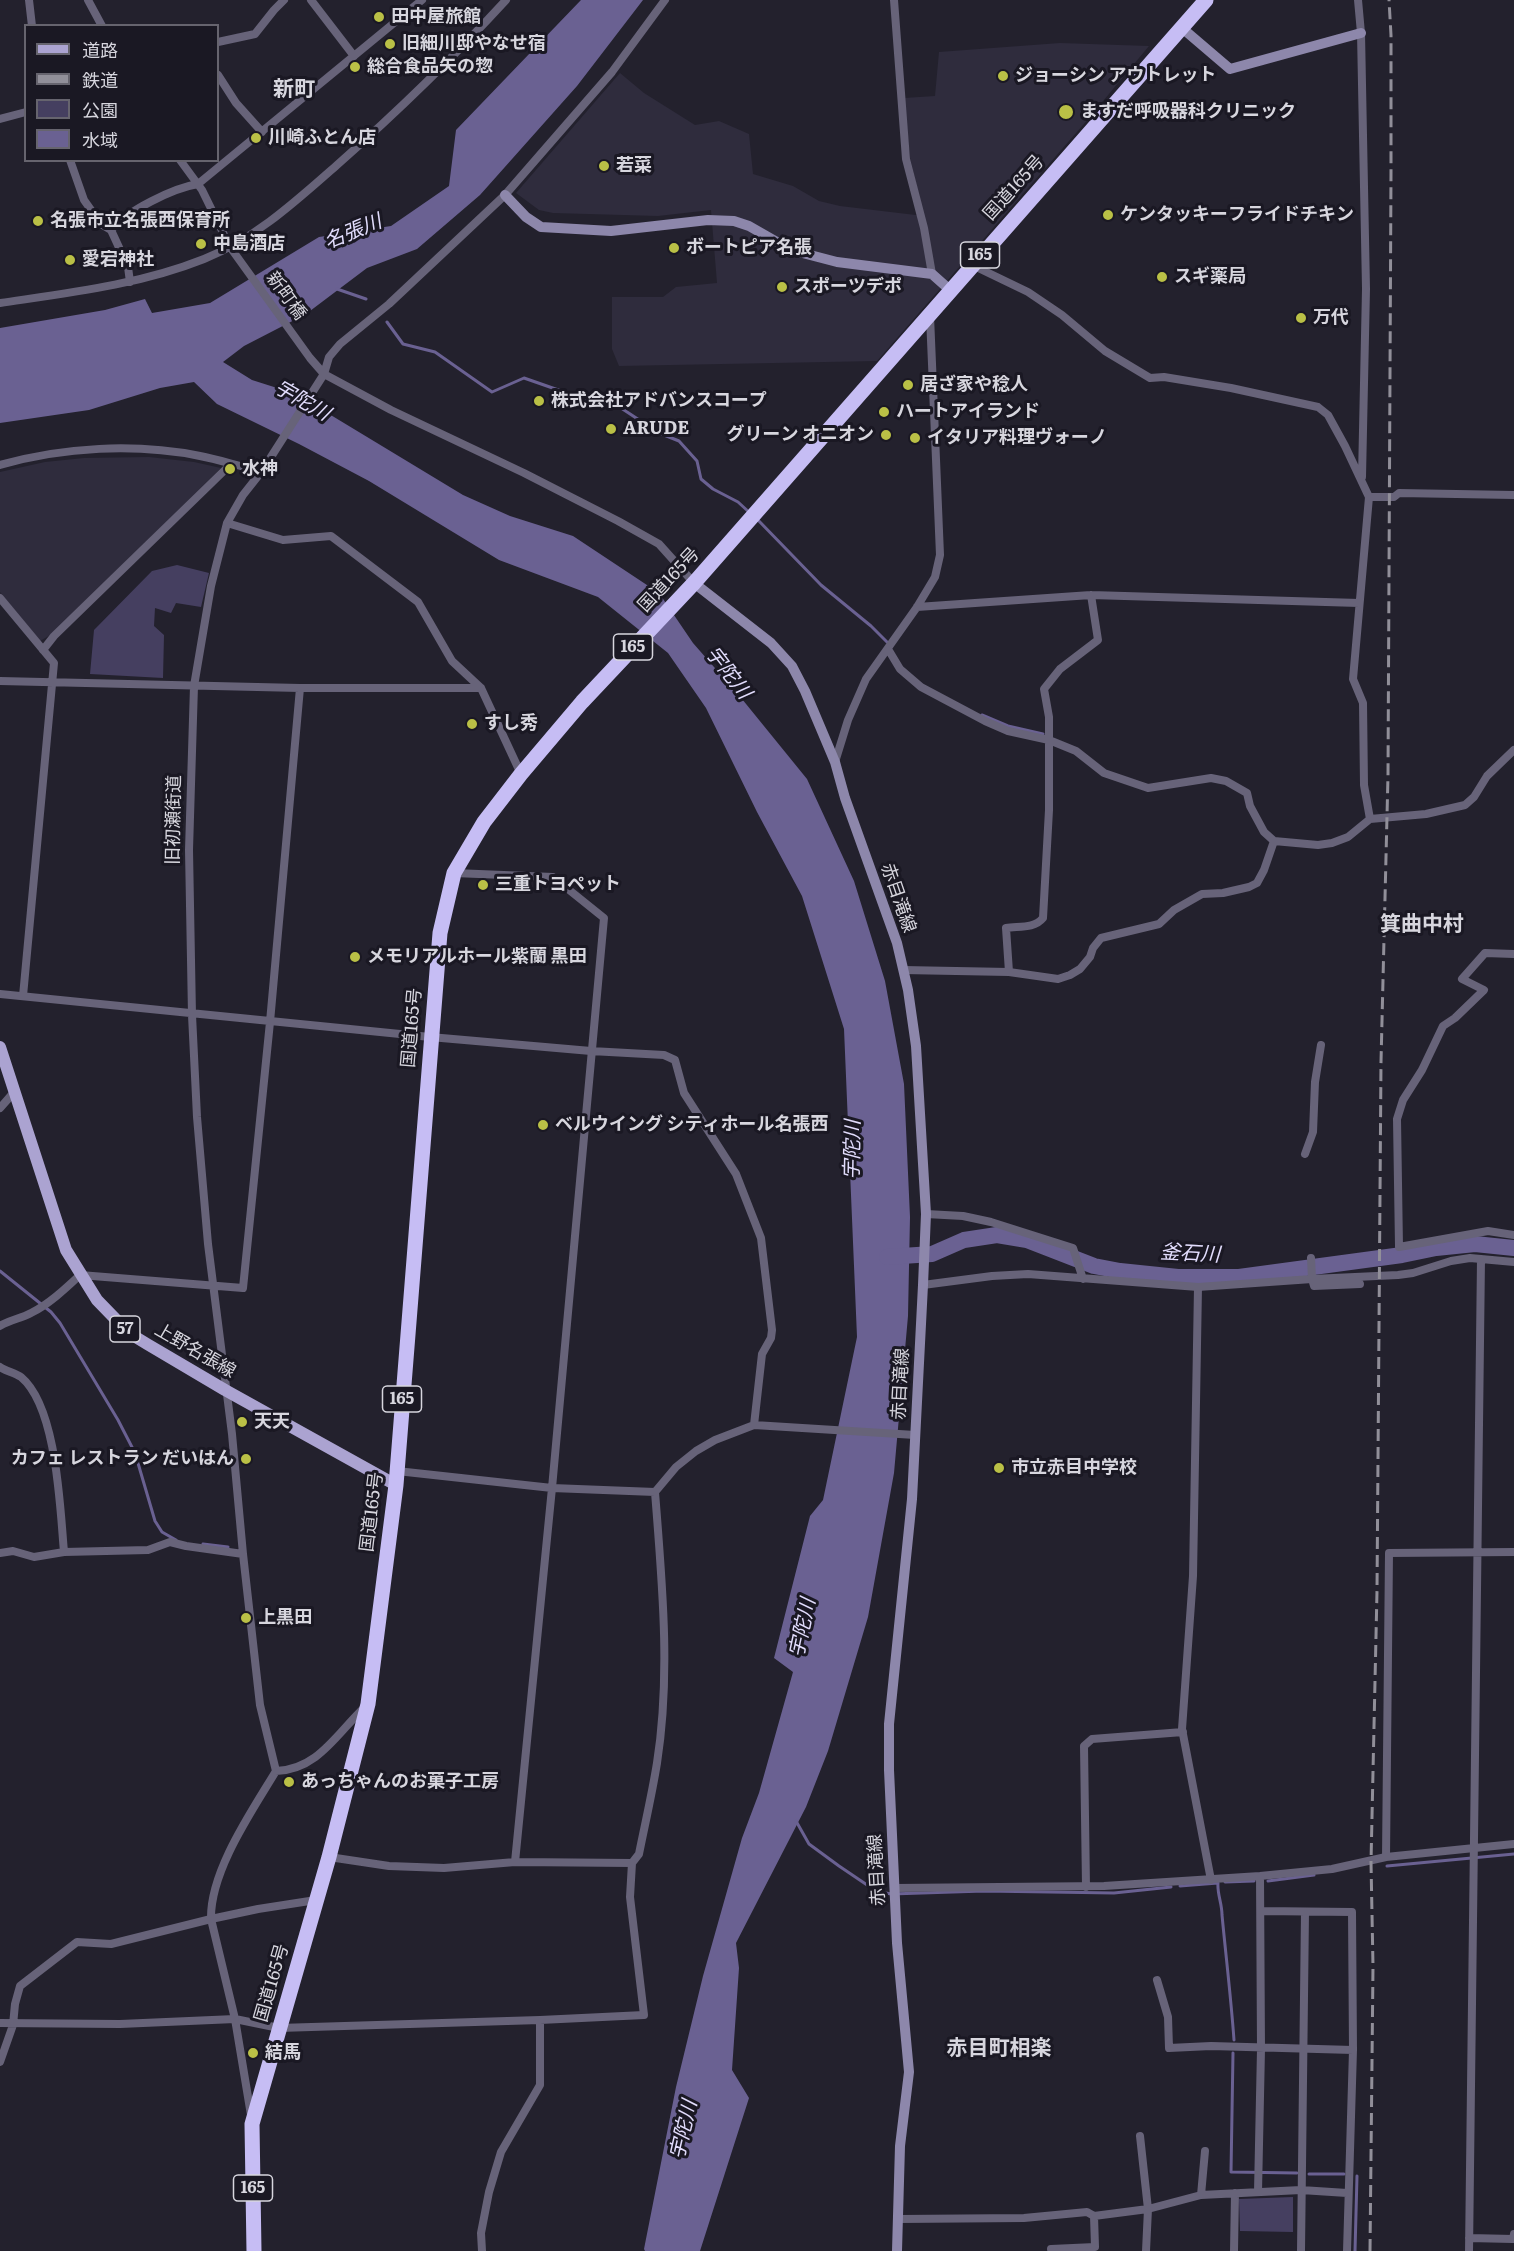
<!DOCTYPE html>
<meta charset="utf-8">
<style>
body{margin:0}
#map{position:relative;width:1514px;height:2251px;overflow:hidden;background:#23212d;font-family:Literata,"Noto Sans JP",serif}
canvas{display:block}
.legend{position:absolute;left:24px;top:24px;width:195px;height:138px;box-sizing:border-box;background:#1a1823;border:2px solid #66646e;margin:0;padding:8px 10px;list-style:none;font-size:18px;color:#d7d6de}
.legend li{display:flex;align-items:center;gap:12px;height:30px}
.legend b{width:30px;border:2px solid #66646e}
</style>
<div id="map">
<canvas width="1514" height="2251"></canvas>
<ul class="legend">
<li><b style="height:8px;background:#aba3d1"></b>道路</li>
<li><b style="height:8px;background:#918f99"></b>鉄道</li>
<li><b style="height:16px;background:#453f60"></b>公園</li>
<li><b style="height:16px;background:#6a6192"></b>水域</li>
</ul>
</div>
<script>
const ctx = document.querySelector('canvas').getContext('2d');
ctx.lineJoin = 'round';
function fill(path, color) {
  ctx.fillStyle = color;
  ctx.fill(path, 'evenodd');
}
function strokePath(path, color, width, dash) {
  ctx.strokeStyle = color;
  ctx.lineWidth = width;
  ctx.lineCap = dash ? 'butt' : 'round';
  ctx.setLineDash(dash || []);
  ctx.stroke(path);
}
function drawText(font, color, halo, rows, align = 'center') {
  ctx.font = font + ' Literata,"Noto Sans JP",serif';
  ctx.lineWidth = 6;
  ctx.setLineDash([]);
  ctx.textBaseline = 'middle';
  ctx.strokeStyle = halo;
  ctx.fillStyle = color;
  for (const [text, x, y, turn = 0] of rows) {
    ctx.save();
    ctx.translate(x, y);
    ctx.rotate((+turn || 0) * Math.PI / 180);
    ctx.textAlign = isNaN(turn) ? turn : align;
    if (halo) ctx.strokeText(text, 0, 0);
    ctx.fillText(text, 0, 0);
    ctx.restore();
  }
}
fill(new Path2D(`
 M1060 43 1149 46 1083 125 877 361 619 366 612 349V297H663L676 287 717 283 711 210 658 216 553 213 539 210 516 193 620 73 644 93 695 125 719 121 749 134 753 174 793 186 819 201 840 206 924 216 910 158 904 98 935 96 939 52Z
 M149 457 194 462 221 468 52 634 40 641 0 592V472L45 462 84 458Z`), '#2f2c3d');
fill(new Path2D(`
 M177 565 209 573 201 607 176 603 171 613 155 608 154 626 164 635 163 678 90 674 94 630 152 571Z
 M1293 2197V2232L1240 2231 1239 2199Z`), '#453f60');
fill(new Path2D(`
 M581 0H643L577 86 480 195 417 249 367 268 306 314 244 346 223 362 252 380 296 394 463 495 510 516 573 536 659 593 693 643 742 699 807 779 854 881 885 981 904 1084 910 1217 908 1316 894 1473 868 1617 828 1751 806 1807 736 1943 739 1968 732 2070 749 2098 700 2251H645L644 2249 676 2087 703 1976 742 1838 759 1793 793 1672 774 1658 810 1516 823 1500 857 1337 844 1029 802 896 757 812 706 708 668 653 598 597 499 560 369 481 299 444 217 404 194 382 160 388 89 410 0 423V328L105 310 145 299 152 313 210 303 319 237 391 226 449 186 456 130Z`), '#6a6192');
strokePath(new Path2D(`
 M337 289 366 299
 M387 322 403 344 435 352 492 392 524 378 607 407 621 408 659 433 679 441 697 461 701 479 713 489 738 502 750 513
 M757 519 821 585 871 626 887 642
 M982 715 1008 726 1043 734
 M0 1271 51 1312 60 1323 118 1420 135 1453 155 1521 162 1532 176 1540
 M203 1544 228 1547
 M796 1821 809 1844 839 1866 876 1891 891 1894 984 1891 1114 1893 1171 1887
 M1387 1866 1514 1854
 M1268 1881 1314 1875
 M1225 1882 1254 1881
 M1180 1886 1218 1883C1217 1894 1222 1903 1222 1915 1226 1957 1231 1998 1234 2040
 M1233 2053 1231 2172 1297 2173
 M1309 2174H1344
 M1355 2251 1357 2176`), '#6a6192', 3);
strokePath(new Path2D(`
 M887 1257 932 1254 964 1240 997 1235 1027 1240 1094 1266 1120 1271 1178 1277H1239L1402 1255 1436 1248 1475 1244 1514 1248`), '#6a6192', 16);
strokePath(new Path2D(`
 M29 0 32 26
 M88 0 102 26
 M311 0 354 56
 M894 0 906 159 924 228 932 274
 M1358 0 1361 33 1366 289 1362 477
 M218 42 255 34 274 10 284 0
 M218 75 236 103 262 132
 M0 119 26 112
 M70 160 84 200 101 224 111 230 128 267 130 282
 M180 160 202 190 230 247 310 358 324 374 391 410 524 473 618 521 659 544 694 583
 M111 230C127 211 173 188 198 184L422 0
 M972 265 1028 292 1062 315 1105 351 1150 378 1164 377 1231 388 1318 407 1328 415 1345 446 1369 497 1353 679 1363 703 1364 785 1370 819
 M0 303C68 293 139 285 204 259 255 239 296 201 337 165 397 112 451 60 506 0
 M0 465C63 447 135 443 200 456 221 460 241 467 262 471
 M1369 497H1394L1399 493 1514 495
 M227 523 283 540 331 536 418 602 452 661 481 688 521 774
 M0 598 54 663 23 996
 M917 607 1091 595 1359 603
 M888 649 900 669 921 687 985 721 1008 731 1049 740 1076 751 1104 773 1148 788 1211 778 1226 781 1247 793 1250 806 1264 832 1274 841 1318 845 1332 843 1348 837 1370 819 1426 814 1465 805 1474 797 1487 776 1514 750
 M43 650 54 636 230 465
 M0 681 300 688H481
 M835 762 848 720 866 679 917 607 935 577 940 555 930 316
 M454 873 553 877 604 918 552 1488 515 1862
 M1514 954 1485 953 1462 979 1484 990 1455 1018 1443 1026 1422 1070 1403 1100 1397 1119 1399 1247 1488 1231 1514 1235
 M903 970 1009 972 1058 979 1070 975 1080 969 1090 957 1093 948 1101 938 1159 924 1174 910 1202 894 1223 893 1249 887 1257 883 1264 870 1274 841
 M1009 972 1006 928C1019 926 1034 929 1043 918L1049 810V717L1044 689 1060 669 1098 640 1091 595
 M0 994 430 1037 591 1051 664 1055 675 1060 684 1093 736 1174 761 1238 772 1330 771 1338 762 1354 754 1425
 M0 1108 15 1091
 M1305 1154 1313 1132 1315 1082 1321 1045
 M926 1214 963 1216 991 1222 1073 1248 1083 1279
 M1311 1258 1312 1279 1398 1275 1413 1273 1451 1261 1470 1258 1514 1262
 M923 1285 992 1276 1028 1274 1198 1287 1312 1279 1314 1286 1360 1284
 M1198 1287 1193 1576 1182 1729 1211 1880
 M0 1326C11 1319 20 1319 31 1313 49 1304 65 1289 80 1275L243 1288 270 1022 300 688
 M0 1367C6 1371 15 1373 21 1377 57 1407 60 1508 64 1552
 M397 1471 552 1488 655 1492
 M0 1553 13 1551 34 1557 64 1552 148 1550 170 1542 186 1546 243 1554
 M276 1771C318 1770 337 1733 365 1707
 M329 1857 389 1866 444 1868 515 1862 632 1863
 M1386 1857 1389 1553 1514 1552
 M1086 1887 1084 1746 1092 1739 1183 1732
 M895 1888 1104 1886 1260 1876 1332 1869 1386 1857 1514 1844
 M1261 1911 1352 1912 1353 2050 1347 2251
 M1157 1980 1168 2017 1169 2048 1211 2046 1353 2050
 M0 2023 120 2024 235 2019 279 2028 540 2020 644 2015 630 1897 632 1863 639 1854C645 1824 652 1794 657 1763 671 1674 662 1582 655 1492L676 1467 696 1451 715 1440 754 1425 915 1435
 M0 2062 13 2025 15 2004 20 1986 77 1942 111 1944 211 1919 258 1909 316 1900
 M251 2115 235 2019 211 1919C210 1871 252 1811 276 1771L260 1705 243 1554 232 1434 208 1244 197 1117 192 1015 189 850 194 686 211 586 227 523 243 495 262 471 324 374 329 357 340 344 389 304 505 195 612 72 665 0
 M1140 2136 1148 2209 1146 2251
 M1258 2192 1261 2049 1260 1876
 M1201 2195 1205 2151
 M899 2219 1024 2218 1087 2212 1094 2216 1148 2209 1201 2195 1301 2190 1347 2193
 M1469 2238 1513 2239 1514 2234
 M1051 2249 1095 2247 1094 2216
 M482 2251 481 2233 489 2192 501 2152 540 2085V2020
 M1234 2251 1235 2193
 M1301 2251 1305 1912
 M1469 2251 1481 1259`), '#676379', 8);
strokePath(new Path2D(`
 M1182 28 1230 69 1361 33
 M505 195 526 217 541 227 611 231 708 220 734 221 749 226 791 250 837 262 932 274 950 290
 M694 583 771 643 792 666 805 691 835 762 845 798 897 943 908 990 916 1046 926 1214 923 1285 912 1499 889 1724V1770L897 1943 909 2072 900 2146 897 2251`), '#8d87ab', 10);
strokePath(new Path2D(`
 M0 1047 66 1250 97 1300 129 1333 147 1344 225 1390 396 1485`), '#aba3d1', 12);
strokePath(new Path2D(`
 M254 2251 252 2124 329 1857 368 1704 396 1485 440 933 454 873 484 822 521 774 582 702 694 583 1206 0`), '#c6bdf4', 15);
strokePath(new Path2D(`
 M1370 2251 1373 1966 1371 1862 1377 1591 1381 1062 1388 775 1391 173V35L1389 0`), '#918f99', 3, [12, 6]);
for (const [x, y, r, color] of [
 [379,17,6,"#bac046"],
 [390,44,6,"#bac046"],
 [355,67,6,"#bac046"],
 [1003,76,6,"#bac046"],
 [1066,112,8,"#bac046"],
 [256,138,6,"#bac046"],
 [604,166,6,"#bac046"],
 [1108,215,6,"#bac046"],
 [38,221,6,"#bac046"],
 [201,244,6,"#bac046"],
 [674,248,6,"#bac046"],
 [70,260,6,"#bac046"],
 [1162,277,6,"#bac046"],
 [782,287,6,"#bac046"],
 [1301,318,6,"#bac046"],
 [908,385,6,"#bac046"],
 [539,401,6,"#bac046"],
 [884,412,6,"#bac046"],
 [611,429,6,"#bac046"],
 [886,435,6,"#bac046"],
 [915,438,6,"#bac046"],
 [230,469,6,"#bac046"],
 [472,724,6,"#bac046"],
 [483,885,6,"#bac046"],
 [355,957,6,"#bac046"],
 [543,1125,6,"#bac046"],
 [242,1422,6,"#bac046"],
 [246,1459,6,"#bac046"],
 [999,1468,6,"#bac046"],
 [246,1618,6,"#bac046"],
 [289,1782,6,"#bac046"],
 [253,2053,6,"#bac046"]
]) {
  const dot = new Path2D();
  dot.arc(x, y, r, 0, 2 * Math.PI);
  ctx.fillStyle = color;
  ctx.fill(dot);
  strokePath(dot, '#1a1823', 2);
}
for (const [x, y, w] of [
 [980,255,39],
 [633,647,39],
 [125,1329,30],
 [402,1399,39],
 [253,2188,39]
]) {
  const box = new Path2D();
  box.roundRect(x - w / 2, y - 13, w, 26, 4.5);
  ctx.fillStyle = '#1a1823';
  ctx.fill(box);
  strokePath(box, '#d7d6de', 1.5);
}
drawText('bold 16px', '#d7d6de', null, [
 ["165",980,255],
 ["165",633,647],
 ["57",125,1329],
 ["165",402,1399],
 ["165",253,2188]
]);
drawText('bold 18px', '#d7d6de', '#1a1823', [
 ["田中屋旅館",391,17],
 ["旧細川邸やなせ宿",402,44],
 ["総合食品矢の惣",367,67],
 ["ジョーシン アウトレット",1015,76],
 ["ますだ呼吸器科クリニック",1080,112],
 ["川崎ふとん店",268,138],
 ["若菜",616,166],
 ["ケンタッキーフライドチキン",1120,215],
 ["名張市立名張西保育所",50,221],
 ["中島酒店",213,244],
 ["ボートピア名張",686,248],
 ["愛宕神社",82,260],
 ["スギ薬局",1174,277],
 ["スポーツデポ",794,287],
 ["万代",1313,318],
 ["居ざ家や稔人",920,385],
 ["株式会社アドバンスコープ",551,401],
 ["ハートアイランド",896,412],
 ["ARUDE",623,429],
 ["グリーン オニオン",874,435,"right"],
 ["イタリア料理ヴォーノ",927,438],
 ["水神",242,469],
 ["すし秀",484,724],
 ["三重トヨペット",495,885],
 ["メモリアルホール紫蘭 黒田",367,957],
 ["ベルウイング シティホール名張西",555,1125],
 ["天天",254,1422],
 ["カフェ レストラン だいはん",234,1459,"right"],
 ["市立赤目中学校",1011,1468],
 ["上黒田",258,1618],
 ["あっちゃんのお菓子工房",301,1782],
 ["結馬",265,2053]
], 'left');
drawText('18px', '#d7d6de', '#1a1823', [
 ["国道165号",1014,188,-48],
 ["新町橋",286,296,54],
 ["国道165号",669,580,-47],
 ["旧初瀬街道",174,820,-89],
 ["赤目滝線",898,898,71],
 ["国道165号",412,1028,-85],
 ["上野名張線",195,1351,30],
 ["赤目滝線",901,1384,-87],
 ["国道165号",372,1512,-83],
 ["赤目滝線",877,1870,-93],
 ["国道165号",272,1983,-74]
]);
drawText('italic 20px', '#e2ddfd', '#1a1823', [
 ["名張川",353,232,-22],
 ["宇陀川",302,401,30],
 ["宇陀川",728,673,52],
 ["宇陀川",853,1150,-89],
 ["釜石川",1190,1254,3],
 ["宇陀川",803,1628,-78],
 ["宇陀川",684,2130,-77]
]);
drawText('bold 21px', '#d7d6de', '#1a1823', [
 ["新町",294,90],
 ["箕曲中村",1422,925],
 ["赤目町相楽",999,2049]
]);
</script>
